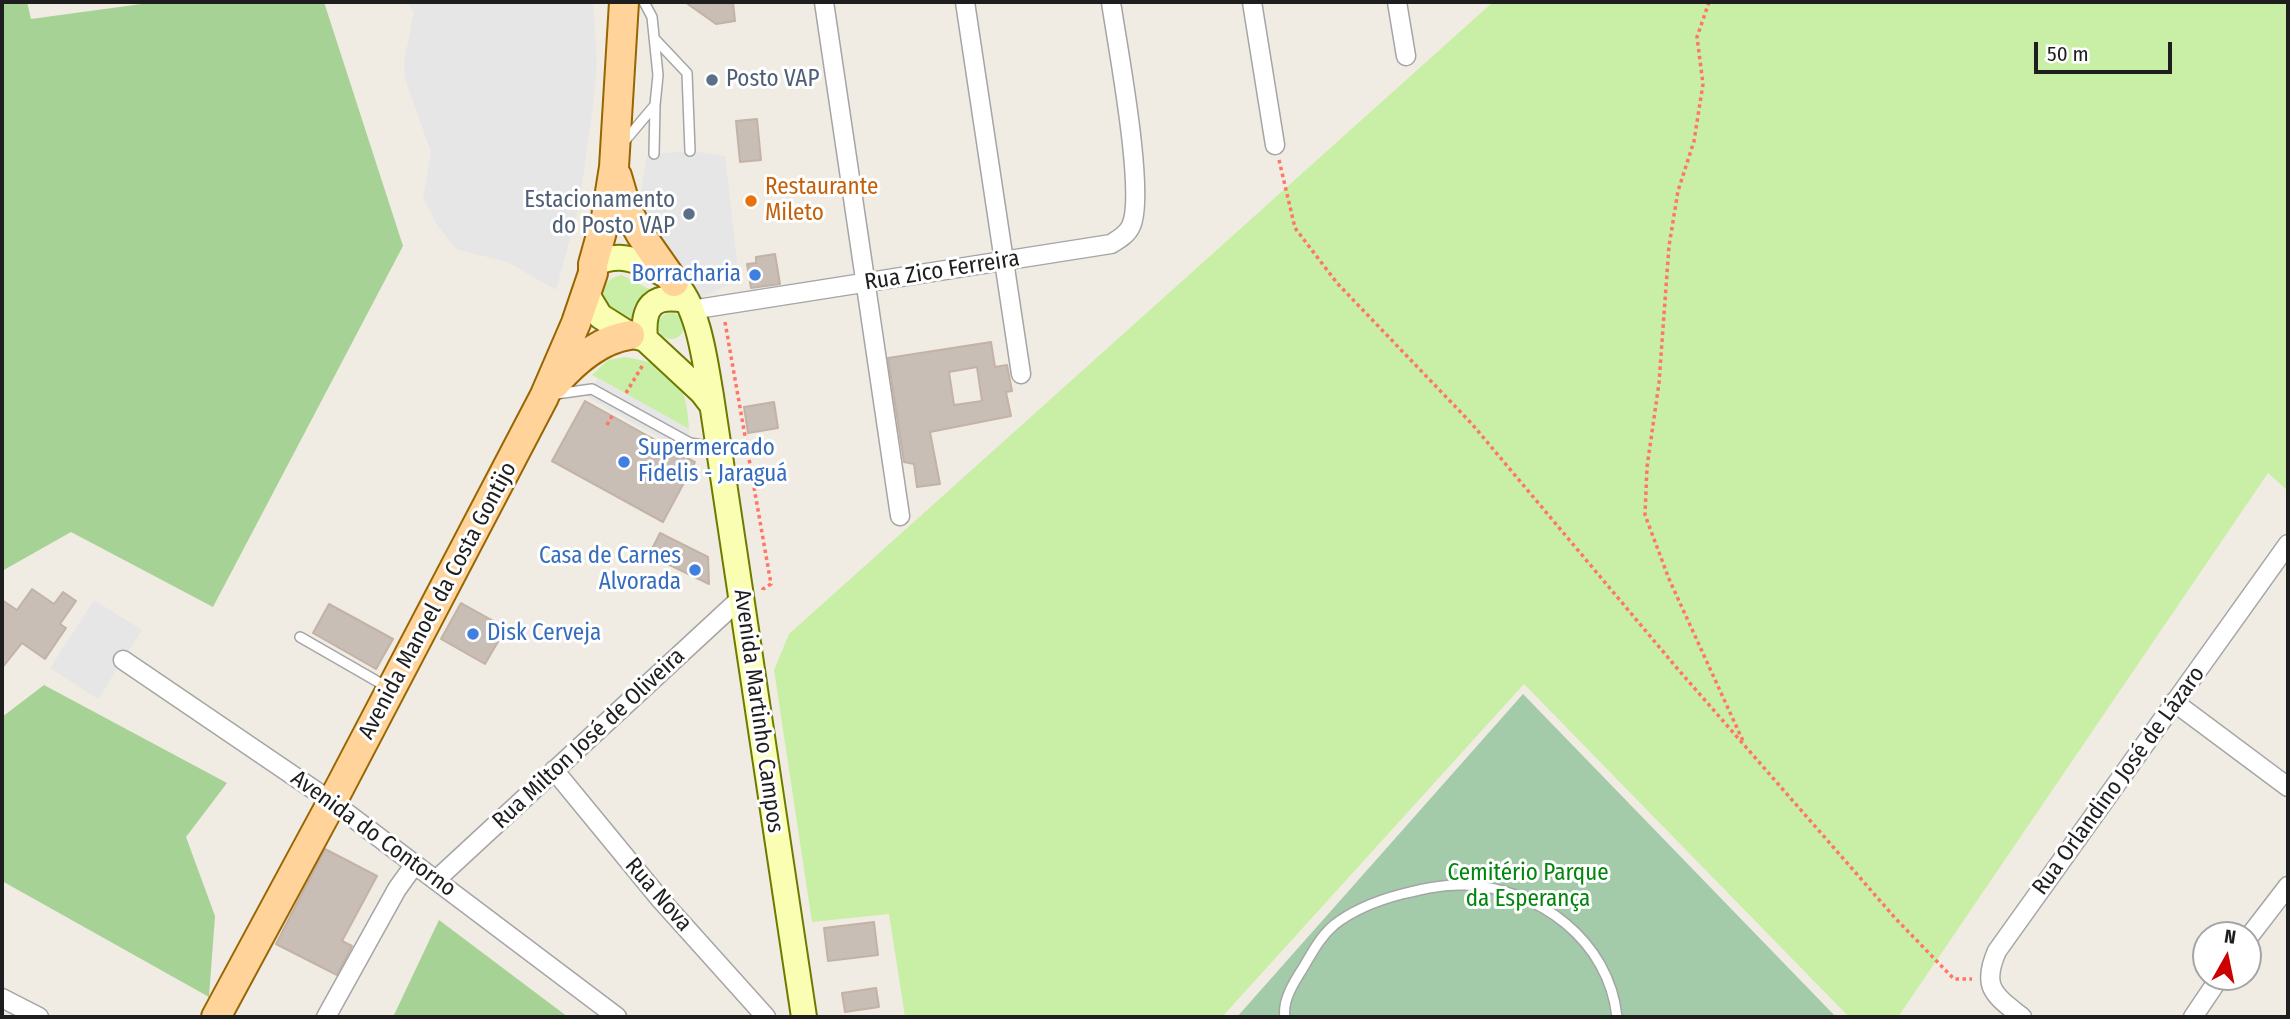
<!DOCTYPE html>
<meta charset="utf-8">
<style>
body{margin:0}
#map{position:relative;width:2290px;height:1019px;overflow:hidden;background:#f0ece3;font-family:"Fira Sans Condensed",sans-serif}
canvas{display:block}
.frame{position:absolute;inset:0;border:4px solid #1e1e1e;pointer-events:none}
.north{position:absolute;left:2192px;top:921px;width:70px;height:70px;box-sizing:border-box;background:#fff;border:2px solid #a5a5a5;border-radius:50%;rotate:9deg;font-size:19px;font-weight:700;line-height:28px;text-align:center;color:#1e1e1e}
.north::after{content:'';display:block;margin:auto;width:24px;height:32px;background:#c00;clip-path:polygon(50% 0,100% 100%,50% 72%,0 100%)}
.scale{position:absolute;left:2034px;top:42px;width:138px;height:32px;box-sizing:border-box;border:4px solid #1e1e1e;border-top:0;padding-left:9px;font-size:21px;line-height:24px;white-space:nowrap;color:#1e1e1e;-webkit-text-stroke:5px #fff;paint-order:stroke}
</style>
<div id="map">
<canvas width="2290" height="1019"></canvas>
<div class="frame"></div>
<div class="north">N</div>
<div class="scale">50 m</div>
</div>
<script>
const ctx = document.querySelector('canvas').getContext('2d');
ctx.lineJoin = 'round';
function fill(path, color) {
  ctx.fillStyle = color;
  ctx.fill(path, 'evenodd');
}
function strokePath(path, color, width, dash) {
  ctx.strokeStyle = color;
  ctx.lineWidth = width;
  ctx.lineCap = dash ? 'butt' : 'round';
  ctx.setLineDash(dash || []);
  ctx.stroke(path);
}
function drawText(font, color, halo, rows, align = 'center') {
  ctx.font = font + ' "Fira Sans Condensed",sans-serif';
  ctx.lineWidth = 6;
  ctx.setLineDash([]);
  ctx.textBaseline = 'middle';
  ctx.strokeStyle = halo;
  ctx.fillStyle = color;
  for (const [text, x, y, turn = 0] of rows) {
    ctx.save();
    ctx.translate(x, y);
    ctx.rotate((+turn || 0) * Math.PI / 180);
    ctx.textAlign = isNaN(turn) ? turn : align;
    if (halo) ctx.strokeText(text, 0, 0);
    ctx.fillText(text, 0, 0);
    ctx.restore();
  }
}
fill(new Path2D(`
 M1493 2H2288V491L2268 473 1898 1017H1849L1524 684 1222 1017H905L889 914 812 922 774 670 789 634Z
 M622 275 651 290 634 305 631 321C625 318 619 317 614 313 597 300 599 279 622 275Z
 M658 326a13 13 0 1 1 26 0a13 13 0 1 1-26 0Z
 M625 357C673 364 687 382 689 429L592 375 608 360Z`), '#c9eea5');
fill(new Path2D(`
 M2 2H27L31 19 156 2H324L403 246 213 607 71 532 2 571Z
 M44 685 227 783 186 837 215 916 209 997 2 881V717Z
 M439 920 568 1017H393Z`), '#a7d295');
fill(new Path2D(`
 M1523 694 1836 1017H1237Z`), '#a3cba9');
fill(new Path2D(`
 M407 2H593L597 64 593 106 579 206 556 290 507 262 456 249 437 225 423 198 431 152 405 79 404 61 414 12Z
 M690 151 725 156 739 279 693 302 651 238 641 191 647 155Z
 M598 378 689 429 690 455 587 397Z
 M94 600 142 630 98 699 50 668Z`), '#e6e6e6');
const building = new Path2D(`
 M685 2H733L735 21 716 24Z
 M757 119 761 160 740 162 736 121Z
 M775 254 780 284 751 288 747 264 756 263V257Z
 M991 342 995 367 1007 365 1012 391 1006 392 1011 416 930 432 940 484 917 487 914 464 904 462 888 358ZM977 367 982 401 954 405 949 372Z
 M585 401 695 462 663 522 552 461Z
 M774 402 778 428 748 433 744 407Z
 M660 533 708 557 709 584 649 555Z
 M32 589 54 604 63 592 76 601 60 624 66 628 45 659 22 643 2 668V600L17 610Z
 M461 603 506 628 485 664 441 639Z
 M329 604 393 639 376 669 313 633Z
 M325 849 377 876 342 941 352 946 337 975 276 944Z
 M874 922 878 955 828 961 824 928Z
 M876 988 879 1007 845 1012 842 993Z`);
fill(building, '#c8beb6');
strokePath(building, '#c3b2a5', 2);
const service = new Path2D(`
 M654 38 687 73 690 151
 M623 143 655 105 658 75 652 17 644 2
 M654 154 655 105
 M556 394 592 389 690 443 716 447
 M300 637 387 687
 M1285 1017C1282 1001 1294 982 1303 968 1312 953 1320 937 1334 925 1353 910 1379 900 1402 894 1423 889 1444 884 1465 885 1539 888 1609 941 1617 1017`);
const minor = new Path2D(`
 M824 2 900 516
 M965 2 1021 374
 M1252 2 1275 145
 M1397 2 1406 56
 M691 310 1111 244C1119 239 1127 235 1131 226 1146 194 1117 44 1111 2
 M123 660 332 802 617 1017
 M2174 702 2288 787
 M554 770 660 899 766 1017
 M436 880 741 598
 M2248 938 2288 886
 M2 998 39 1017
 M326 1017 397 889 415 864
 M2022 1017C1994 995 1981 987 1997 951L2288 544
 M2193 1017 2220 977`);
const secondary = new Path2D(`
 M593 264C613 255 627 256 646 265 655 270 667 274 674 282 699 307 705 362 711 396L804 1017
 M586 293 600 316 630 335 645 339 702 392 712 405
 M645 339C642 306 653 294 685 300`);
const primary = new Path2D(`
 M617 176 627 210 641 235 674 282
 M555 384C574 362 601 339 630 335
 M216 1017 332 802 544 397 576 323 593 273V264L606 217 614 167 624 2`);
strokePath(service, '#a5a5a5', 12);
strokePath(minor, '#a5a5a5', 21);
strokePath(secondary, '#6d7a00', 28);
strokePath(primary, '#986600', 32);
strokePath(new Path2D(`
 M1709 2 1697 37 1703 84 1694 141 1678 191 1669 246 1659 383 1647 467 1645 515 1669 579 1743 741
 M1279 160 1295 228 1337 283 1472 424 1676 667 1896 919 1954 979H1972
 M725 322 771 584 763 589V592
 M626 393 644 363
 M607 425 613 414`), '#ff7665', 3.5, [3.5, 3.5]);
strokePath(service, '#fff', 9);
strokePath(minor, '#fff', 18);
strokePath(secondary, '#fafeb3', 24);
strokePath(primary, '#ffd399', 28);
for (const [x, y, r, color] of [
 [712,80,7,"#5c6f8a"],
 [751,201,7,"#e8710a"],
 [689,214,7,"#5c6f8a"],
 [755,275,7,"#3f7fe0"],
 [624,462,7,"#3f7fe0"],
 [695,570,7,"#3f7fe0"],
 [473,634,7,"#3f7fe0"]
]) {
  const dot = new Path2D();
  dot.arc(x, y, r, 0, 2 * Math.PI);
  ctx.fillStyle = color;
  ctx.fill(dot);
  strokePath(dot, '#fff', 2.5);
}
drawText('23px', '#4e5e75', '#fff', [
 ["Posto VAP",726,80],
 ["Estacionamento",675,201,"right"],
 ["do Posto VAP",675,227,"right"]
], 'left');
drawText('23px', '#c56008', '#fff', [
 ["Restaurante",765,188],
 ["Mileto",765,214]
], 'left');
drawText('23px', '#1e1e1e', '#fff', [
 ["Rua Zico Ferreira",942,271,-9],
 ["Avenida Manoel da Costa Gontijo",438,601,-62],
 ["Avenida Martinho Campos",758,711,82],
 ["Rua Milton José de Oliveira",589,739,-43],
 ["Rua Orlandino José de Lázaro",2119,781,-54],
 ["Avenida do Contorno",373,834,36],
 ["Rua Nova",658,895,49]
]);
drawText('23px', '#366cbe', '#fff', [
 ["Borracharia",741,275],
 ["Supermercado",638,449,"left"],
 ["Fidelis - Jaraguá",638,475,"left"],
 ["Casa de Carnes",681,557],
 ["Alvorada",681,583],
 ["Disk Cerveja",487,634,"left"]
], 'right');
drawText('23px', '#03850e', '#fff', [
 ["Cemitério Parque",1528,874],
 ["da Esperança",1528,900]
]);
</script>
